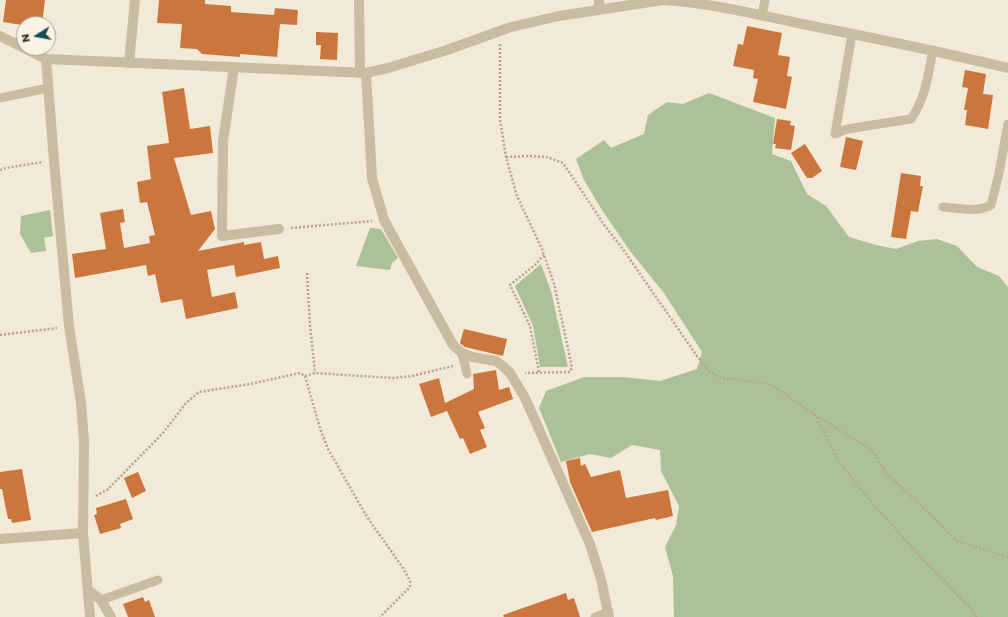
<!DOCTYPE html>
<style>
body{margin:0}
#map{position:relative;width:1008px;height:617px;overflow:hidden;background:#f2e9d7;font-family:Poppins,sans-serif}
canvas{display:block}
.north{position:absolute;left:16px;top:16px;width:40px;height:40px;box-sizing:border-box;background:#f9f3e3;border:1px solid #aaa397;border-radius:50%;rotate:259deg;font-size:11px;font-weight:700;line-height:16px;text-align:center;color:#342c25}
.north::after{content:'';display:block;margin:auto;width:14px;height:18px;background:#1a4957;clip-path:polygon(50% 0,100% 100%,50% 72%,0 100%)}
</style>
<div id="map">
<canvas width="1008" height="617"></canvas>
<div class="north">N</div>
</div>
<script>
const ctx = document.querySelector('canvas').getContext('2d');
ctx.lineJoin = 'round';
function fill(path, color) {
  ctx.fillStyle = color;
  ctx.fill(path, 'evenodd');
}
function strokePath(path, color, width, dash) {
  ctx.strokeStyle = color;
  ctx.lineWidth = width;
  ctx.lineCap = dash ? 'butt' : 'round';
  ctx.setLineDash(dash || []);
  ctx.stroke(path);
}
fill(new Path2D(`
 M709 93 775 118 772 154 791 161 807 194 826 206 849 237 876 245 896 249 918 241 937 239 957 246 977 267 999 276 1008 287V617H674L673 576 665 547 676 525 679 506 661 471 660 450 632 445 611 458 590 454 561 462 539 408 546 391 584 377H623L660 381 697 369 702 352 664 293 630 251 602 210 584 180 576 159 604 140 611 148 644 134 648 115 667 102 683 104Z
 M50 210 53 236 44 238 46 251 31 253 20 234 21 216Z
 M370 228 381 229 398 258 392 263 390 270 356 266Z
 M541 264 551 291 568 367H540L533 326 515 286Z`), '#acc197');
fill(new Path2D(`
 M6 0H45L42 24 22 25 3 22Z
 M159 0H205V4L231 6V12L274 15 275 8 298 10 297 25 280 24 277 57 240 54V57L202 54 197 49 180 48 182 24 157 23Z
 M747 26 782 33 778 55 790 57 787 76 792 77 786 109 753 102 758 79 753 78 754 70 733 66 738 44 743 45Z
 M316 32 338 33 337 60 320 59 321 45H316Z
 M965 70 986 74 983 94 993 95 988 129 965 125 967 110H964L968 88 962 87Z
 M184 88 190 129 210 126 213 153 174 158 191 215 211 211 215 229 198 251 244 242V245L261 242 264 259 278 256 280 268 236 277 234 265 207 270 212 297 235 292 238 308 186 319 182 299 161 303 155 274 148 276 146 265 75 278 72 254 106 249 100 213 123 209 125 222 120 223 124 248 150 243 149 236 155 235 147 202 140 203 137 182 151 179 147 146 169 143 162 92Z
 M777 119 791 121 790 125 795 126 791 150 775 148 776 144H773Z
 M846 137 863 141 856 170 840 167Z
 M805 144 822 171 812 178H807L791 153Z
 M901 173 921 176 920 186H923L918 212 911 211 906 239 891 237Z
 M464 329 507 339 503 356 465 347 460 343Z
 M496 370 499 390 509 387 513 399 478 412 485 428 480 430 487 447 470 454 463 438 460 439 447 411 431 417 419 384 439 378 445 403 474 389 473 374Z
 M580 458 581 466 585 464 591 477 620 470 626 498 668 490 673 516 656 520 655 518 592 532 570 482 566 461Z
 M22 469 31 520 12 523 11 519H8L2 489H0V472Z
 M138 472 146 491 132 498 124 478Z
 M126 499 133 519 120 524 121 528 100 534 94 515 97 514 96 508Z
 M566 593 568 600 574 598 580 617H504L503 615Z
 M143 597 145 602 149 600 155 617H128L123 604Z`), '#ca763c');
strokePath(new Path2D(`
 M500 44V119L506 157 517 196 542 249 554 284 572 367 570 372 525 373
 M506 157 529 156 547 157 563 163 605 226 622 248 697 356 710 372 722 378 770 384 815 415
 M0 170 6 168 43 162
 M291 228 372 221
 M307 273 310 325 315 373
 M0 335 57 328
 M539 372 530 326 510 285 535 265 544 255
 M305 376 315 373 393 378 412 376 453 366
 M96 496 107 490 117 480 162 434 186 403 199 392 250 384 300 373 305 376 320 428 328 449 367 517 403 568 410 581V587L380 617
 M977 617 972 610 921 557 875 506 838 461 815 415 872 450 887 474 906 491 957 541 1008 557`), '#b6a58d', 2.5, [2, 2]);
strokePath(new Path2D(`
 M762 15 765 0
 M0 98 48 88
 M835 134 847 129 911 119C926 97 928 75 933 50
 M835 134 852 34
 M943 207C958 208 977 213 991 205L999 173 1008 124
 M462 353 467 374
 M101 600 158 580
 M595 617 609 612`), '#cabba3', 9);
strokePath(new Path2D(`
 M359 0 360 73
 M599 9V0
 M129 63 135 0
 M234 67 223 141 222 236 279 229
 M366 73 372 178 384 220 453 345 462 353 472 357 496 361 504 367 510 373 525 398 590 544 601 579 609 617
 M0 539 83 533
 M88 590 101 600 111 617`), '#cabba3', 10);
strokePath(new Path2D(`
 M0 36 46 59 366 73 388 68 447 50 511 27 559 16 663 0C712 3 759 15 807 25 874 38 941 52 1008 68
 M46 59 54 161 69 326 81 403 84 442 83 533 90 617`), '#cabba3', 10);
</script>
